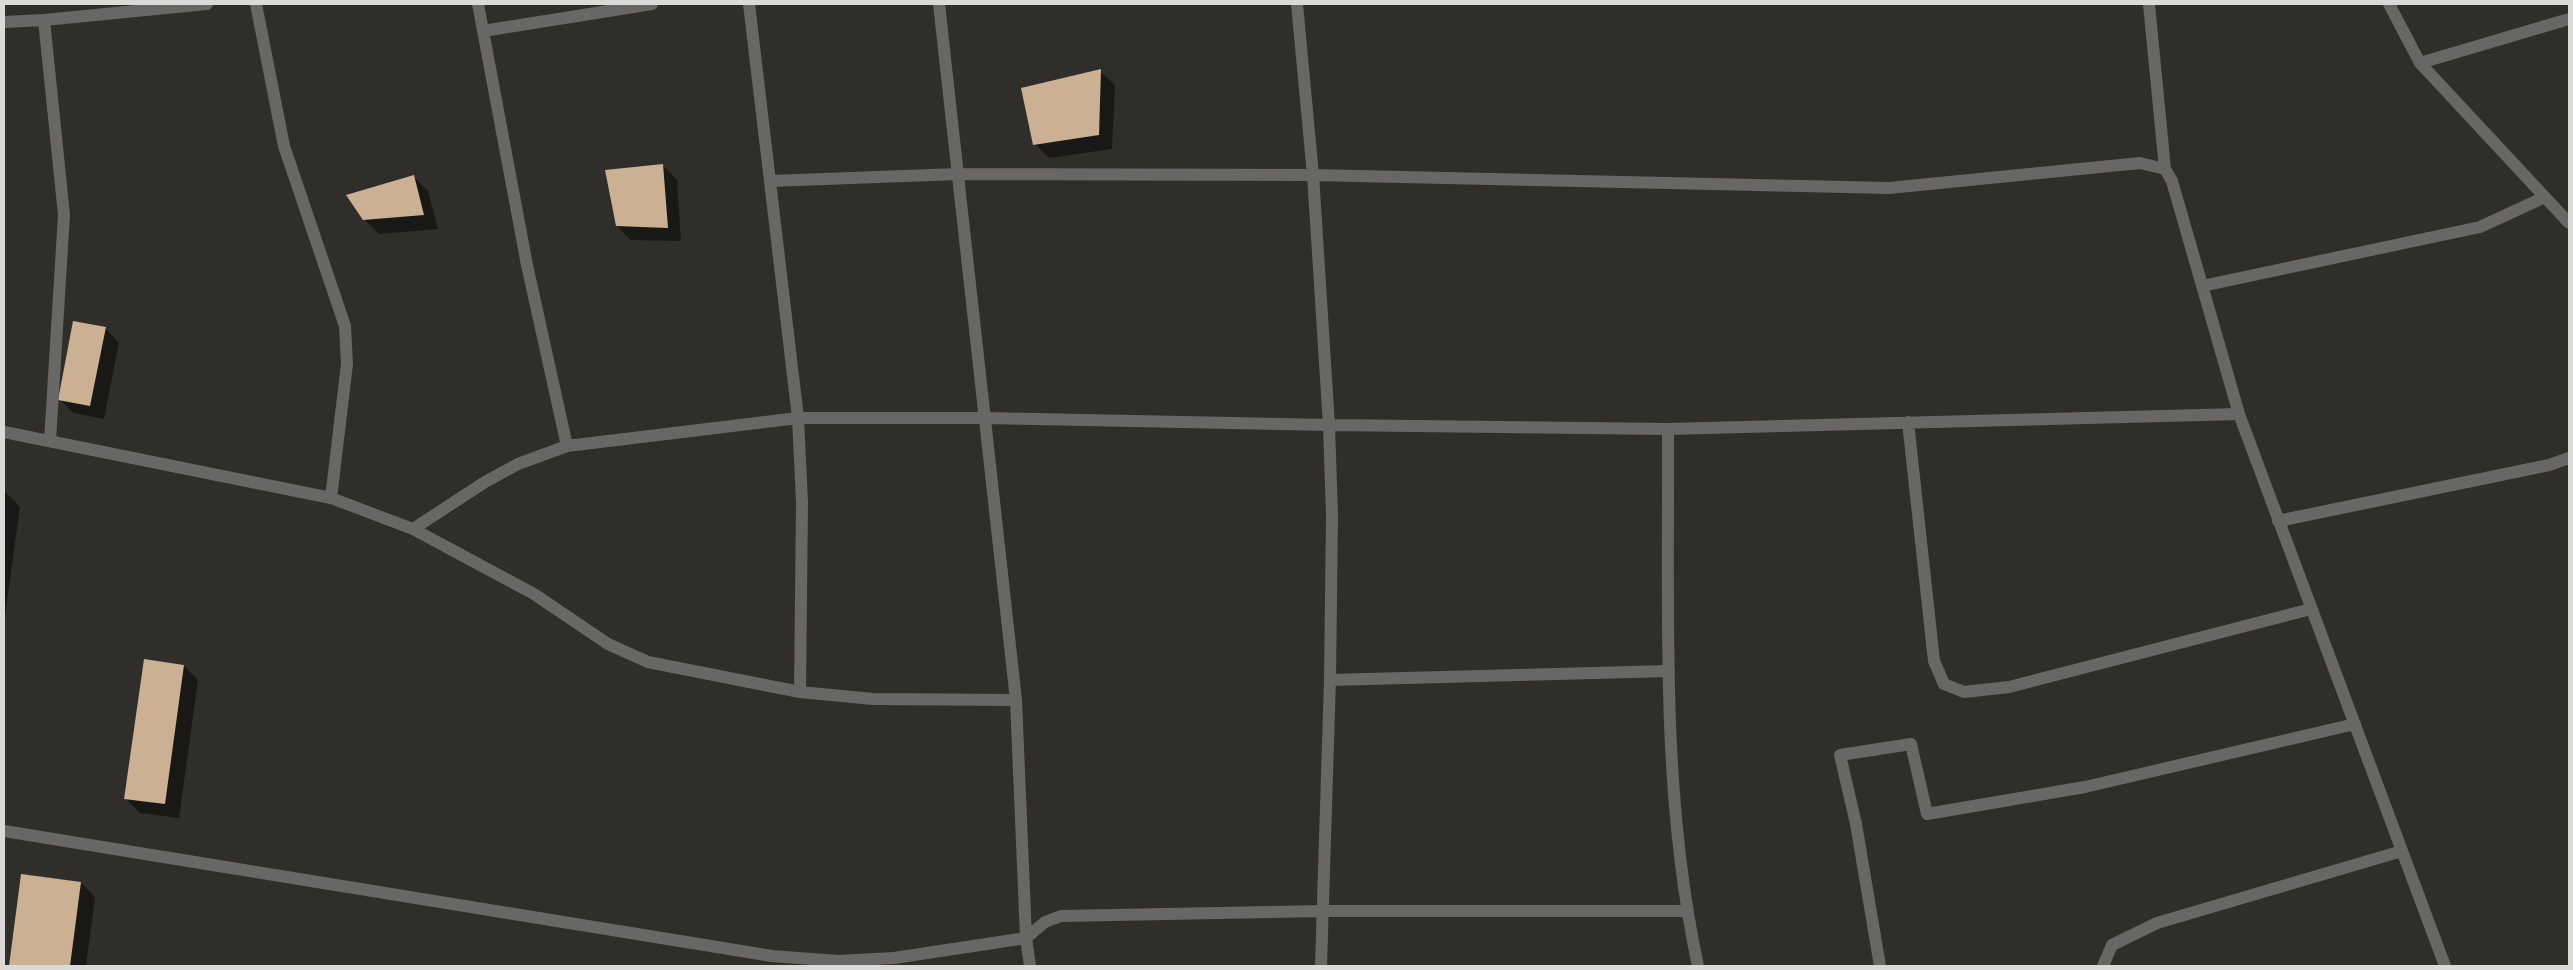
<!DOCTYPE html>
<style>
body{margin:0}
#map{position:relative;width:2573px;height:970px;overflow:hidden;background:#302e2b;font-family:Karla,sans-serif}
canvas{display:block}
.frame{position:absolute;inset:0;border:5px solid #dbdad8;pointer-events:none}
</style>
<div id="map">
<canvas width="2573" height="970"></canvas>
<div class="frame"></div>
</div>
<script>
const ctx = document.querySelector('canvas').getContext('2d');
ctx.lineJoin = 'round';
function fill(path, color) {
  ctx.fillStyle = color;
  ctx.fill(path, 'evenodd');
}
function strokePath(path, color, width, dash) {
  ctx.strokeStyle = color;
  ctx.lineWidth = width;
  ctx.lineCap = dash ? 'butt' : 'round';
  ctx.setLineDash(dash || []);
  ctx.stroke(path);
}
fill(new Path2D(`
 M1100 71 1115 85 1112 149 1049 158 1035 144Z
 M662 165 677 180 681 241 631 240 617 226Z
 M413 176 428 191 438 229 379 234 364 219Z
 M105 328 119 343 104 419 74 413 59 399Z
 M4 491 20 507 4 622Z
 M184 666 198 680 179 818 140 813 125 798Z
 M22 876 81 883 95 897 86 966H10Z`), '#0007');
fill(new Path2D(`
 M1101 69 1099 135 1033 145 1021 88Z
 M663 164 668 228 616 226 605 170Z
 M414 175 424 215 363 220 346 195Z
 M73 321 106 327 90 406 58 400Z
 M144 659 184 665 165 804 124 799Z
 M21 874 81 882 70 966H9Z`), '#cbb093');
strokePath(new Path2D(`
 M256 4 284 146 345 326 347 364 331 498
 M478 4 527 265 567 446
 M749 4 798 418 802 502 800 692
 M939 4 1016 700 1026 938 1030 966
 M1297 4 1313 175 1329 425 1332 515 1330 680 1321 966
 M2149 4 2165 169
 M2389 4 2420 63 2569 223
 M44 20 64 215 50 441
 M4 22 44 20 207 4
 M483 31 652 4
 M2420 63 2569 19
 M770 181 958 174 1313 175 1889 188 2140 163 2165 169 2172 181 2239 414 2445 966
 M2202 286 2480 227 2545 197
 M1908 422 1934 661 1944 684 1964 692 2009 687 2311 609
 M1668 429C1669 608 1660 790 1698 966
 M4 432 331 498 413 529 534 594 608 644 648 662 800 692 873 699 1016 700
 M2278 521 2549 465 2569 458
 M413 529 485 482 518 464 567 446 798 418H986L1329 425 1668 429 2239 414
 M1330 680 1669 671
 M4 831 772 956 838 961 894 958 1026 938 1045 922 1061 916 1323 911H1686
 M1880 966 1856 824 1840 755 1911 744 1927 814 2085 787 2355 724
 M2103 966 2112 945 2157 923 2402 851`), '#696766', 12);
</script>
